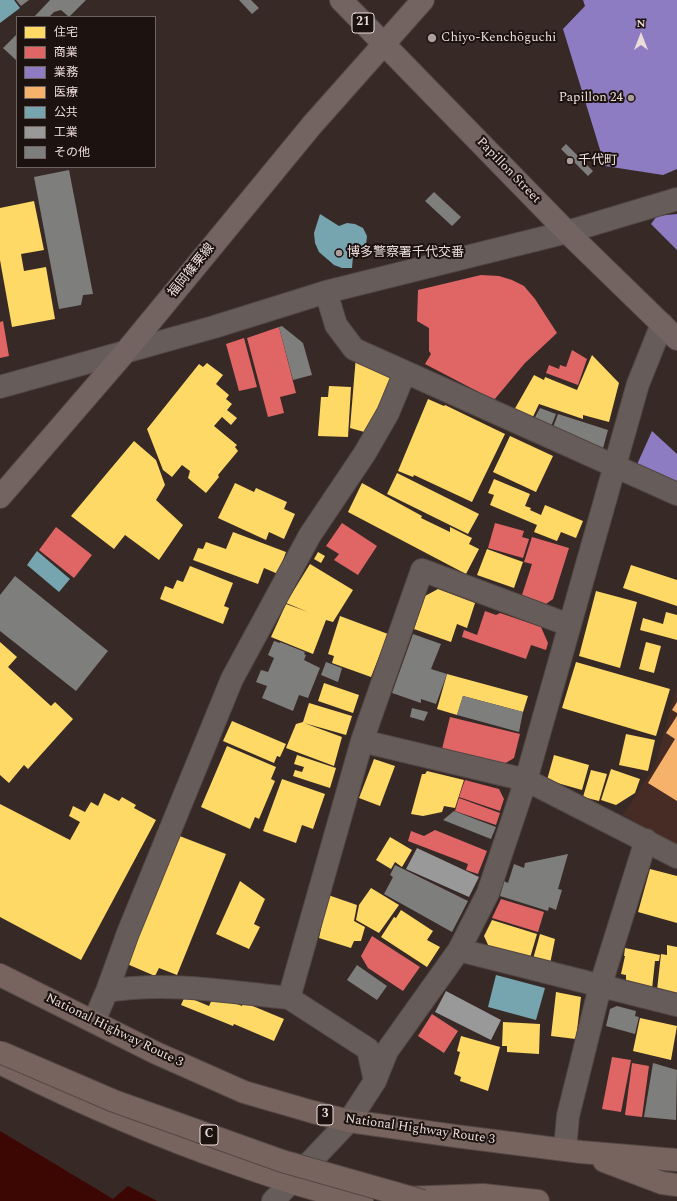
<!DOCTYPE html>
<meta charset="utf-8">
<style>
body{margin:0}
#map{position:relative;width:677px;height:1201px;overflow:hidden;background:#372926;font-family:Spectral,"Noto Sans JP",serif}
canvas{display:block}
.legend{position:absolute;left:16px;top:16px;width:140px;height:152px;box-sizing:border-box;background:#1c120f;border:1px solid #706360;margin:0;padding:5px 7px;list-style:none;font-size:12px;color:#edddda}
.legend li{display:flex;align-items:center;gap:8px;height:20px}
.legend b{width:20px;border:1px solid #706360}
.north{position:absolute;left:621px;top:16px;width:40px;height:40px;-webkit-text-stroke:3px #1c120f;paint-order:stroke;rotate:0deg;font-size:11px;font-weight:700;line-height:16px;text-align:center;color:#edddda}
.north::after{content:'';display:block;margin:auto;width:14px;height:18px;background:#edddda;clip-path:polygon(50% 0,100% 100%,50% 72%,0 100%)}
</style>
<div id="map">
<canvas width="677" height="1201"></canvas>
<ul class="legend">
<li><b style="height:11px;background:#ffd966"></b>住宅</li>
<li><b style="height:11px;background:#e06666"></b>商業</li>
<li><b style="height:11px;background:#8e7cc3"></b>業務</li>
<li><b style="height:11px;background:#f6b26b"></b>医療</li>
<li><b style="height:11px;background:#76a5af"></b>公共</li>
<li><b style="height:11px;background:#999"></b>工業</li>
<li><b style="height:11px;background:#7e7e7c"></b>その他</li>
</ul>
<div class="north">N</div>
</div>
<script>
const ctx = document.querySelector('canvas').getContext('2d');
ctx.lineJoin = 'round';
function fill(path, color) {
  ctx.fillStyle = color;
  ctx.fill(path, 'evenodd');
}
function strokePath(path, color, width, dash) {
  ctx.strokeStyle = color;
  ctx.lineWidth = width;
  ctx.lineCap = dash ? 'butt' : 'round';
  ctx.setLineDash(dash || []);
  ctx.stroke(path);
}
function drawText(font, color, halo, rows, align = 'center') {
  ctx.font = font + ' Spectral,"Noto Sans JP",serif';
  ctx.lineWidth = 4;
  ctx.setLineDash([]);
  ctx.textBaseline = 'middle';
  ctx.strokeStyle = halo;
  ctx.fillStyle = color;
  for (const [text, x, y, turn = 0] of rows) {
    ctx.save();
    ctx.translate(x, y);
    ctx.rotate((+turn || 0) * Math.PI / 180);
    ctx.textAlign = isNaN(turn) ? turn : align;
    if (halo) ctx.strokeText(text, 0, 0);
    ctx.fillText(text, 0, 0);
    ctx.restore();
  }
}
fill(new Path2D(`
 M677 686V845L623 815 655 765Z`), '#472c25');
fill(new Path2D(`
 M0 1131 113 1199 128 1186 157 1201H0Z`), '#3c0603');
fill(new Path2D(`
 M34 201 44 250 21 254 24 271 46 267 55 319 12 327 0 260V208Z
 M592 355 619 383 609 422 583 415V419L539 404 531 421 513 412 534 375 544 380 545 377 577 390Z
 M356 356 395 372 368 433 350 428Z
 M207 363 223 375 216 384 229 395 226 399 232 404 227 410 237 418 231 425 222 417 214 426 237 445 235 447 238 451 218 475 219 477 206 493 188 478 190 471 182 465 172 477 163 470 147 429 199 364 203 367Z
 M329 386 351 387 348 437 318 436 321 397H328Z
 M428 399 444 406 445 405 505 434 472 502 414 475 413 477 398 471Z
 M510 436 553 456 536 492 493 472Z
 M134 441 156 460 165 485 156 500 183 525 159 560 125 535 114 549 71 516Z
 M397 473 479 514 468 534 387 494Z
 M494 479 530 494 525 506 531 508 530 510 541 515 545 505 583 521 576 538 561 532 557 541 534 532 537 525 490 505 494 495 488 493Z
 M235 483 254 492 256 488 287 502 284 509 295 514 284 539 269 532 266 540 218 518Z
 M362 483 422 516 421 518 450 532V527L472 538 469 544 479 549 466 574 348 512Z
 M233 532 286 552 278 574 264 568 258 584 193 560 198 548 203 549 206 542 226 549Z
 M487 549 523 562 514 588 477 575Z
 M318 552 325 556 321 563 314 559Z
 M310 564 353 590 333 622 326 620 313 654 271 637 286 604 308 612 286 603Z
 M631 565 677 580V606L623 588Z
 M190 566 233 583 224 606 229 608 223 624 160 599 165 586 173 589 177 580 183 582Z
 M438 589 475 603 467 628 457 624 451 642 414 629 425 596Z
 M596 591 637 602 620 668 579 656Z
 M666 612 677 615V640L640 630 643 618 663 624Z
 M340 616 388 634 371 677 332 663 334 656 328 654Z
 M0 642 17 657 8 667 51 706 55 702 73 719 28 769 24 765 9 783 0 775Z
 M646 642 661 646 654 673 639 669Z
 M576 662 670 689 656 736 562 708Z
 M447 674 528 696 523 712 463 696 457 715 437 709Z
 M324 683 359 695 353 713 318 701Z
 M309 703 352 716 346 735 304 723 342 737 334 766 286 748 296 724 303 722Z
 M232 721 286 744 280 757 277 756 274 763 223 741Z
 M626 734 655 740 648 771 619 765Z
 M227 746 276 767 271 779 275 781 259 819 255 817 250 829 201 807Z
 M297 755 336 768 330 788 293 776 295 770 302 772 304 767 294 764Z
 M554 755 589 765 582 790 547 780Z
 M374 759 395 766 380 806 359 798Z
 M611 769 640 779 635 793 616 805 601 800Z
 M591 770 607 774 599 801 583 797Z
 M427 771 464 780 455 808 444 806 442 812 423 816 411 814 422 774H425Z
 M282 779 325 794 313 829 302 825 296 843 263 831Z
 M104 793 119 801 122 797 136 805 134 808 156 820 81 960 0 917V804L70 840 80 822 69 816 73 806 85 812 91 802 98 806Z
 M177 835 226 854 177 975 159 968 155 976 127 964Z
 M390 837 412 850 402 867 395 862 391 869 376 860Z
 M650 869 677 876V923L638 912Z
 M240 881 265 899 254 924 260 927 249 949 216 934Z
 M371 888 399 905 379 933 356 920 359 905Z
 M328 895 357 905 354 921 365 927 361 941H354L351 948 319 938Z
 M401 910 433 931 427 940 440 947 427 967 381 937 394 917 396 918Z
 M492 920 537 934 530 958 489 947 484 936Z
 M540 934 555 939 550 964 533 959Z
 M667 945 677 947V995L657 990 661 954 667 955Z
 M625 948 660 955 659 961H655L652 989 626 983V975L621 974 625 956H624Z
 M556 992 581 997 576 1039 551 1036Z
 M214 995 242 1006 243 1002 284 1019 274 1041 234 1024 233 1026 181 1005 185 996 209 1006Z
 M640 1018 677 1026 671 1060 633 1051Z
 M503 1022 540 1024 539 1054 507 1052V1046H502Z
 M461 1036 500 1047 488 1091 460 1081 461 1077 454 1074 460 1052 457 1051Z`), '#ffd966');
fill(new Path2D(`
 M481 275 499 276 512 280 524 286 535 299 557 333 525 363 494 400 425 364 431 354 429 351V328L417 321 418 290Z
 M3 321 9 356 0 358V322Z
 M279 327 296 393 280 397 284 413 268 417 247 338Z
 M244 338 257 387 239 391 226 344Z
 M572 350 587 359 578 385 546 373 549 365 559 369 560 365 566 367Z
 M342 523 377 546 358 575 334 560 339 554 326 546Z
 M495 523 524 531 522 537 529 539 523 558 488 548Z
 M56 527 92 555 74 578 39 550Z
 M532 537 569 548 553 599 546 604 522 595 532 564 524 562Z
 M485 611 496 615 500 613 541 627 548 643 546 650 531 645 526 659 462 637 464 630 477 635Z
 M450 717 520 734 514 758 504 764 442 749Z
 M465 780 499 789 504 799 500 811 459 797Z
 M459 798 500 813 496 825 455 811Z
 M435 830 487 851 478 874 466 870 468 864 408 841 411 831 424 836Z
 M501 899 544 912 538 932 492 918Z
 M372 936 420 967 403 991 368 968 361 956Z
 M432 1014 458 1031 444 1053 418 1036Z
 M612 1057 631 1060 621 1112 602 1109Z
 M632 1063 649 1066 642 1117 625 1115Z`), '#e06666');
fill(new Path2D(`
 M583 0H677V169L663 175 605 166 563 29 585 6Z
 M677 214V250L651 224 657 216Z
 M652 431 677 454V487L635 469Z`), '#8e7cc3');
fill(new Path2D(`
 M677 702V713L672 710Z
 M677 716V801L648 783 675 739 666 733Z`), '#f6b26b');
fill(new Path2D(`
 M0 0H14L20 8 0 23Z
 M320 214 339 226 347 223 355 224 363 228 367 236 366 245 361 252 353 256 352 268H342L334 265 319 252 315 243 314 233Z
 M37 551 70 579 59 592 27 565Z
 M496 975 545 988 536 1020 488 1007Z`), '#76a5af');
fill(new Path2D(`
 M417 848 479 877 469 897 406 869Z
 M446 991 501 1020 491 1040 435 1012Z`), '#999');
fill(new Path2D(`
 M16 0H29L21 6Z
 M50 0H86L69 17 61 10 54 12 49 17H34Z
 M239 0H251L259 8 252 14Z
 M17 34V61L3 48Z
 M566 144 593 171 588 176 561 149Z
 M69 170 93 294 83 295 81 305 59 309 34 177Z
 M434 192 461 217 452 226 425 201Z
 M282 326 303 343 312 375 293 380 279 327Z
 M540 408 556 414 550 429 533 421Z
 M558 414 608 430 602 452 552 430Z
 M15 576 108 651 76 691 0 631V595Z
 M413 634 441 644 431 669 447 674 436 704 421 699V703L392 693Z
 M274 641 280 643V642L305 652 304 654 306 655 304 660 320 668 308 698 299 695 293 711 262 698 267 686 256 682 261 670 268 672 274 658 268 655Z
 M326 662 342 668 338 682 321 675Z
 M463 696 523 712 519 732 457 715Z
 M412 708 428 712 424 721 410 717Z
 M454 811 496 827 491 839 443 820Z
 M568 854 558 889 562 890 556 910 549 907 548 911 500 896 504 881 508 883 514 864 524 868 525 863Z
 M395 865 468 901 452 932 384 894 393 877 390 875Z
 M357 965 387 986 377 1000 347 980Z
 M617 1006 636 1011 635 1016 639 1017 635 1034 606 1026 610 1009Z
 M653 1063 677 1070 676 1120 644 1117Z`), '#7e7e7c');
const minor = new Path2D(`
 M326 292 336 325 354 349 677 494
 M0 387 214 327 326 292 567 232 677 199
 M362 741 526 780 677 857
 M459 950 677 1005
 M107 991 128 933 232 679 310 535 365 453 388 413 405 372
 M289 998 368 1049 375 1081
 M94 1021 107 991C167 981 229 992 289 998L362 741 422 570 569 625
 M565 1149 568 1116 600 987 646 840
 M273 1201 349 1121 375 1081 387 1051 459 950 488 893 526 780 638 384 662 324`);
const major = new Path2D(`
 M341 0 567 232 677 339
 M0 497 127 350 312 125 423 0`);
const highway = new Path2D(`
 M0 975 156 1053 244 1092 313 1112 349 1121 455 1136 581 1152 677 1160
 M0 1063C76 1101 154 1135 234 1163 276 1178 318 1192 362 1201
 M604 1161 662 1183 677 1185
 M404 1198 483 1195 538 1201`);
strokePath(minor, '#534744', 24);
strokePath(major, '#534744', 24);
strokePath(highway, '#534744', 24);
strokePath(minor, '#665c5a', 22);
strokePath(major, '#746461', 22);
strokePath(highway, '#77645f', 22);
const highwayBridge = new Path2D(`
 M0 1052 114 1101 282 1161 423 1201`);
strokePath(highwayBridge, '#534744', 24, []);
strokePath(highwayBridge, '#77645f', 22);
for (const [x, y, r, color] of [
 [432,38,5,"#ad9e9b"],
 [631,98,4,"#ad9e9b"],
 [570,161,4,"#ad9e9b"],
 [339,253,4,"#ad9e9b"]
]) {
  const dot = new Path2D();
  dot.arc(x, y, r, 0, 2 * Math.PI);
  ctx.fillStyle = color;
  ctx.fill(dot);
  strokePath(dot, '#1c120f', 1.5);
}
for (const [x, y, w] of [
 [363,23,22],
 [325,1115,16],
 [209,1135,18]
]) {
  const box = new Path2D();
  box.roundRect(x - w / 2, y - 10, w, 20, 3);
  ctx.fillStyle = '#1c120f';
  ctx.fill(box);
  strokePath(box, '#edddda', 1);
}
drawText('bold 12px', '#edddda', null, [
 ["21",363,23],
 ["3",325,1115],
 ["C",209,1135]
]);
drawText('13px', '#edddda', '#1c120f', [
 ["Chiyo-Kenchōguchi",441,38],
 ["Papillon 24",623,98,"right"],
 ["千代町",578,161],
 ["博多警察署千代交番",347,253]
], 'left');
drawText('13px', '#edddda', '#1c120f', [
 ["Papillon Street",508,171,46],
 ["福岡篠栗線",192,271,-51],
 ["National Highway Route 3",114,1031,26],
 ["National Highway Route 3",420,1130,8]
]);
</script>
